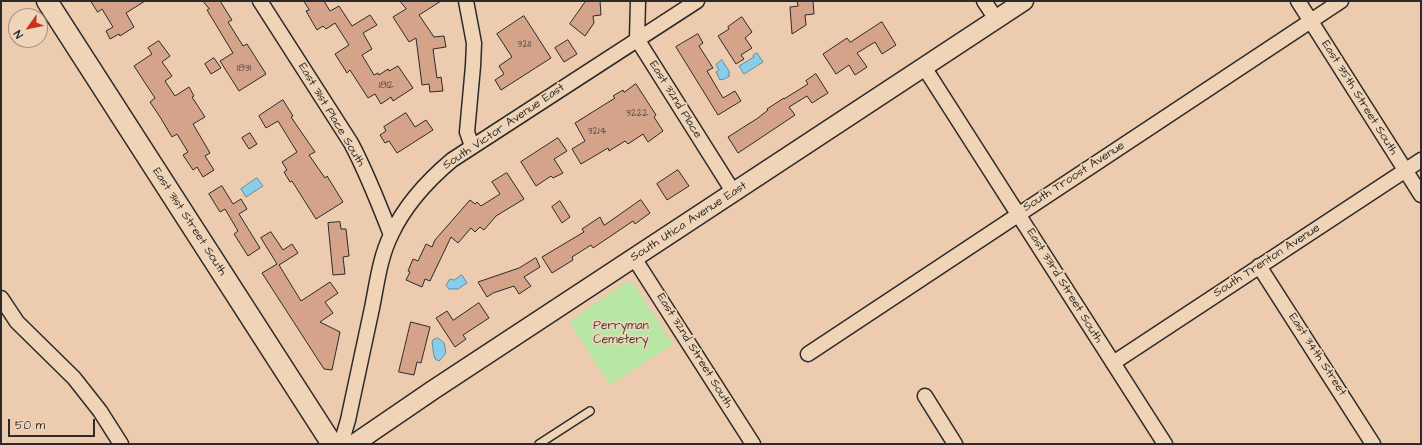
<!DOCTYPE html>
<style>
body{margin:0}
#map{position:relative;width:1422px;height:445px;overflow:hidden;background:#eccbaf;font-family:"Architects Daughter",sans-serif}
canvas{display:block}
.frame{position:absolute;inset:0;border:2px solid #2b2b2b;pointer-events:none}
.north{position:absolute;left:8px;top:8px;width:40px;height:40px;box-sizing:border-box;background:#f0d4b7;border:1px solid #a1907f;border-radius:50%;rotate:237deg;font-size:11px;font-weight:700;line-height:16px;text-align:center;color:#2b2b2b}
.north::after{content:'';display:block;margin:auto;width:14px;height:18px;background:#c8321e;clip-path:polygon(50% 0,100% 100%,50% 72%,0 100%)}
.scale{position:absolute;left:8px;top:419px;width:87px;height:18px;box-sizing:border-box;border:2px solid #2b2b2b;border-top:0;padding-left:5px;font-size:12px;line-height:14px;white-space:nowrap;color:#2b2b2b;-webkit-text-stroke:3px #f0d4b7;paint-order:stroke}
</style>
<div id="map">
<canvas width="1422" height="445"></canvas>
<div class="frame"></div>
<div class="north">N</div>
<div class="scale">50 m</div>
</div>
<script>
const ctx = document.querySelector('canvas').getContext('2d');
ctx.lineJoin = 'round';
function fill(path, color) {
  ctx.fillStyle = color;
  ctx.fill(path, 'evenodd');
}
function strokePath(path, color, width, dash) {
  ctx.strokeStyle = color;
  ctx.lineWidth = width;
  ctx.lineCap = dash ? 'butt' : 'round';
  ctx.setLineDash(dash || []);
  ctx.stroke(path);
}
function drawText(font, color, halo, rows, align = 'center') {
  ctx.font = font + ' "Architects Daughter",sans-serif';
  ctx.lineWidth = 3.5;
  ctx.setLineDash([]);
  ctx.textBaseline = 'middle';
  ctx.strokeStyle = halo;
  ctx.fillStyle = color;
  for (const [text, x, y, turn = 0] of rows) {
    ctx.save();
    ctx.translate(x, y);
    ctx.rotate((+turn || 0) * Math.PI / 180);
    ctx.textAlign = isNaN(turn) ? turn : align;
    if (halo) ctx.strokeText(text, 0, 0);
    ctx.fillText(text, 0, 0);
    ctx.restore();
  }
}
fill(new Path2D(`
 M626 282 634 284 673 344 610 385 569 322Z`), '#b8e7a5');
const water = new Path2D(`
 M757 53 763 62 744 74 739 66 754 57 753 56Z
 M722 60 730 73 728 74 730 76 722 80 721 79 720 80 716 72 719 70 716 65Z
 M257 178 263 186 246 197 241 189Z
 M462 275 467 283 458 289H449L446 285 450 279 454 280Z
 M438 338 444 343C447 355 446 353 439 361L435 359C433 353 433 348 432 342L433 340Z`);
fill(water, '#88ceea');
strokePath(water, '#638d9e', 1);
const building = new Path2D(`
 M91 1H145L126 13 134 27 120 36 119 34 110 39 106 31 113 27 102 9 98 12Z
 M203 1H220L232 20 228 22 243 46 247 44 266 74 239 91 220 61 233 53 207 10 209 9Z
 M304 1H324L330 11 339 6 352 26 370 15 377 25 363 33 372 49 362 55 374 75 378 73 379 75 388 69 389 71 398 66 413 88 393 101 391 97 381 104 375 94 368 98 350 70 347 73 335 54 349 45 335 23 326 29 323 26 317 30 306 11 309 10Z
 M400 1H441L419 15 434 37 444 36 446 47 433 49 437 78 441 77 443 91 430 92 429 84 422 85 416 38 409 42 393 17 406 9Z
 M586 1H600L601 15 593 16 594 23 585 36 570 24Z
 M797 1H813L814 14 805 15 806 25 792 34 790 7 798 6Z
 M524 16 551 58 501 90 495 80 504 74 499 66 512 57 497 34Z
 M742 17 752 32 745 38 752 48 741 55 744 59 736 64 718 36 729 29 728 27Z
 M882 22 896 45 882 54 875 42 857 53 867 67 855 75 849 65 836 74 823 54 847 38 850 42Z
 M698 34 703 43 699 46 713 68 707 71 723 98 735 91 741 101 718 115 676 47Z
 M568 40 577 54 564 62 555 48Z
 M159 41 170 56 162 62 172 76 165 81 175 96 189 87 194 96 192 97 205 117 193 124 210 153 205 156 214 170 203 177 197 167 193 170 183 155 188 152 177 134 172 137 160 117 150 102 155 98 134 66 152 54 148 48Z
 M214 58 221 68 211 74 205 64Z
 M816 74 828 93 812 103 807 96 789 107 795 115 738 153 728 137 758 118 768 110 767 109 784 98V99L808 84 806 81Z
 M636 84 656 115 654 117 663 131 648 142 643 134 628 144 625 141 609 151 608 148 581 164 572 149 585 141 575 123 615 98 613 96 623 90 624 92Z
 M283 100 293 116 291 117 315 152 309 155 325 178 327 176 343 202 316 219 292 181 290 182 284 172 287 170 282 162 297 152 278 121 266 128 259 116Z
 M406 113 415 127 426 120 433 130 397 153 389 141 385 143 380 135 386 131 384 127Z
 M250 133 257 144 249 149 242 138Z
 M558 138 567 151 554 159 563 173 553 178 551 176 536 186 521 162Z
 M678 170 689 186 667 200 657 184Z
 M507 173 524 199 496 216 484 230 480 227 475 232 471 228 458 243 451 237 430 281 425 279 422 287 406 280 410 272 408 271 413 259 418 261 426 244 432 247 435 240 470 200 475 204 477 202 481 206 500 194 492 182Z
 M222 186 233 204 241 199 247 209 239 214 260 248 248 256 234 234 238 231 225 209 220 212 209 194Z
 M641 200 650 213 635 224 633 221 593 248 591 245 572 257 573 260 552 273 542 257 584 232 582 229 600 217 604 225Z
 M560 201 570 217 562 223 552 207Z
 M340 222 341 229H346L349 256 343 257 345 274 333 275 328 223Z
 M271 232 283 250 292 244 298 253 279 265 301 301 330 282 338 293 325 302 333 313 320 322 340 332 332 370 324 369 262 273 277 264 261 238Z
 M536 258 540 267 524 277 531 286 519 294 514 286 493 293 487 297 478 282 519 268Z
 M479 303 489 318 463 335 466 339 455 347 436 318 447 311 453 320Z
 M411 322 430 327 421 363 417 362 414 375 399 372Z`);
fill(building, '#d4a38a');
strokePath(building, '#2b2b2b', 1);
const service = new Path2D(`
 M539 444 590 411`);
const minor = new Path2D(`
 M260 1 351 143C367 173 379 204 391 235
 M466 1 474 43 473 66 467 132 472 146
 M638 1 637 39 734 193
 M984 1 996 19
 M1298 1 1421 195
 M924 67 1165 444
 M634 258 753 444
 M1259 266 1373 444
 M1 298 17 322 74 378 100 411 121 444
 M808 354 1341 1
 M1113 363 1421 160
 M925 396 955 444
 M341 444 348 420C356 383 364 345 372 308 377 283 380 257 391 235 405 205 427 181 452 160L697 1`);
const tertiary = new Path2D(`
 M354 444 433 390 1024 1`);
const secondary = new Path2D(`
 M47 1 332 444`);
strokePath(service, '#2b2b2b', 10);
strokePath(minor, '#2b2b2b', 17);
strokePath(tertiary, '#2b2b2b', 21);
strokePath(secondary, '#2b2b2b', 23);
strokePath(service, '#f0d4b7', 7);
strokePath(minor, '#f0d4b7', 14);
strokePath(tertiary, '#f0d4b7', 18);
strokePath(secondary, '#f0d4b7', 20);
drawText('10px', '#554943', null, [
 ["3211",524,45],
 ["1831",244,69],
 ["1812",386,86],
 ["3222",637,114],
 ["3214",597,132]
]);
drawText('12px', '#2b2b2b', '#f0d4b7', [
 ["East 35th Street South",1359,98,58],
 ["East 32nd Place",675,100,58],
 ["East 31st Place South",331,115,59],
 ["South Victor Avenue East",504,127,-34],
 ["South Troost Avenue",1074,177,-33],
 ["East 31st Street South",189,222,57],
 ["South Utica Avenue East",689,222,-33],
 ["South Trenton Avenue",1267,261,-33],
 ["East 33rd Street South",1064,286,58],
 ["East 32nd Street South",694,351,58],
 ["East 34th Street",1317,355,57]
]);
drawText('12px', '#40473d', '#f0d4b7', [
 ["Perryman",621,326],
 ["Cemetery",621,340]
]);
</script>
